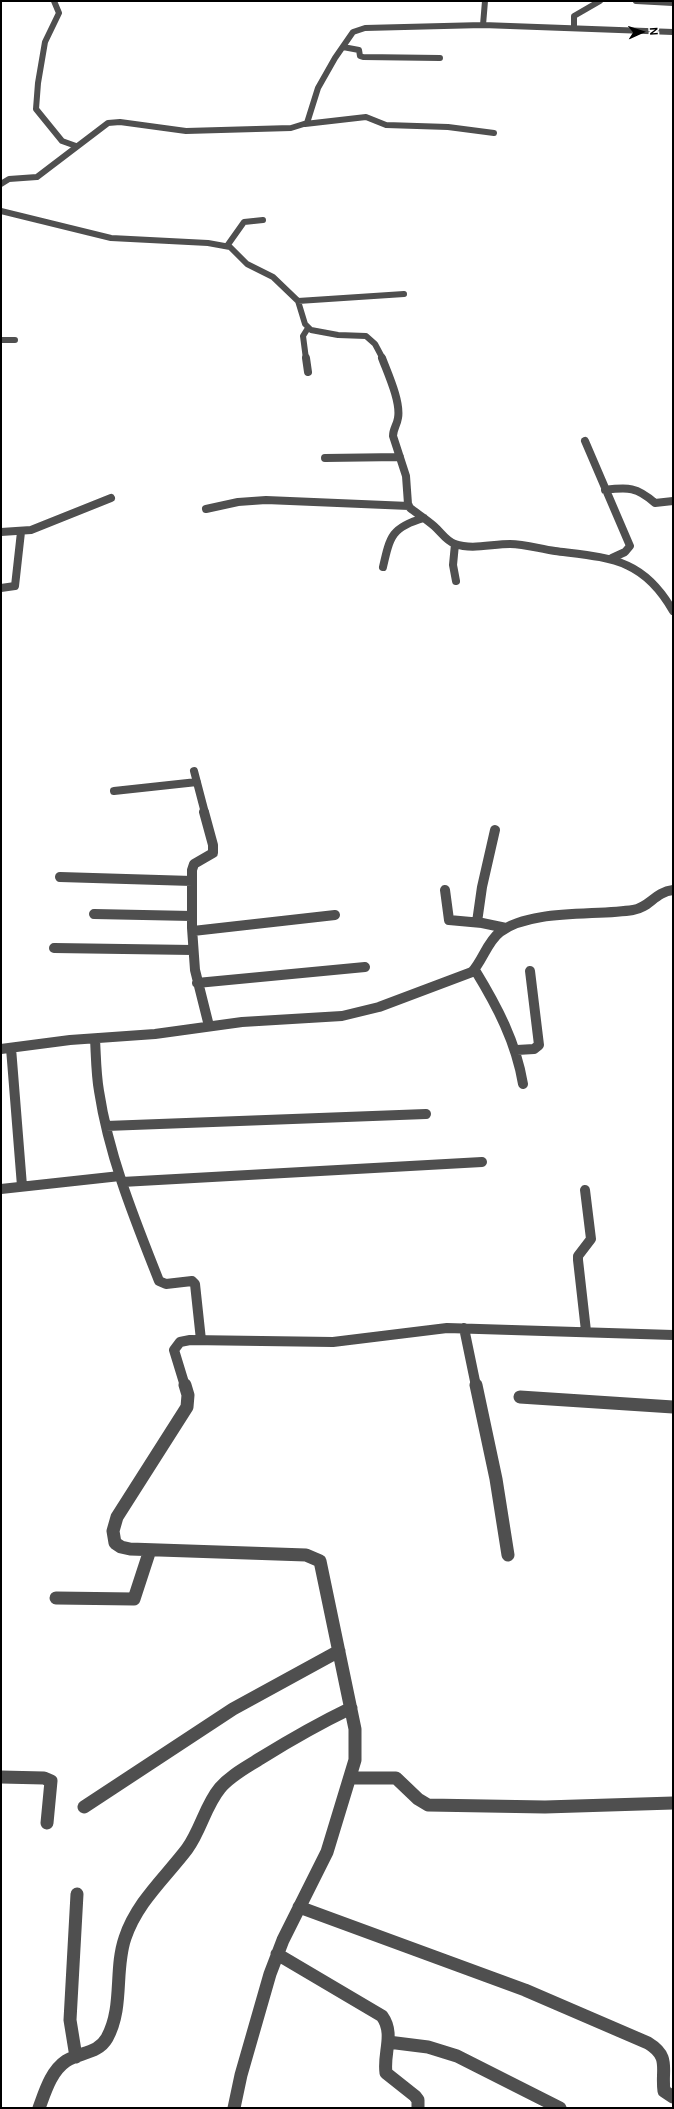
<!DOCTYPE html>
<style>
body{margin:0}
#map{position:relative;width:674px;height:2109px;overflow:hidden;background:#fff;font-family:"DM Sans",sans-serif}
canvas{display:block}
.frame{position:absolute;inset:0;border:2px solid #000;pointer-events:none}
.north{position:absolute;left:622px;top:12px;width:40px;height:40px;-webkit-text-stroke:3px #fff;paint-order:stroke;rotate:87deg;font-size:11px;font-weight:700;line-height:16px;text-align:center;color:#000}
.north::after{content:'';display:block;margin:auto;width:14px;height:18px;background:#000;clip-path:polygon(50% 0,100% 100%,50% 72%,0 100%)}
</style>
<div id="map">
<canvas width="674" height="2109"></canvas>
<div class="frame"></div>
<div class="north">N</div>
</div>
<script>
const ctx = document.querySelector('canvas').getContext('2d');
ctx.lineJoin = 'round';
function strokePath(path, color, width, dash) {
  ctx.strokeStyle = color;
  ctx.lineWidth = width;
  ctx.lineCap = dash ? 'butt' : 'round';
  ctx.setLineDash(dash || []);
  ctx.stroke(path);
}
strokePath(new Path2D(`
 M54 1 59 13 45 42 38 83 36 109 62 141 76 146
 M636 1 673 3
 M483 25 485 1
 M574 28V16L600 1
 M343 47 359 50 360 56 363 57 440 58
 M305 124 366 117 386 125 448 127 494 133
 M1 184 9 179 37 177 108 123 120 122 186 131 291 128 307 123 318 88 335 58 353 32 365 28 483 25 673 32
 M1 211 111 238 208 243 230 247 247 264 273 277 298 301 305 324 311 330 338 335 366 336 375 344 383 359
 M227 246 244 222 263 220
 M298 301 404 294
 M1 340H15
 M306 359 303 336 308 328`), '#4f4f4f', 6);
strokePath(new Path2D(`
 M306 358 308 372
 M382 358C388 374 401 402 398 418 397 425 393 429 393 436L406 476 408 504 410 508C418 514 427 520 434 526 441 532 446 541 455 544 472 550 492 544 510 544 525 544 540 549 555 551 610 558 643 558 673 611
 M585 441 630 546 625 552 612 558
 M325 458 400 457
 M605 490C628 487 637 487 655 503L673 501
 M206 509 238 502 266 500 409 506
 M1 532 31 530 111 498
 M455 544 453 565 456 581
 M383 567C390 536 392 527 424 518
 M1 588 15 586 21 532
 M194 771 205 813
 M114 791 197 782`), '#4f4f4f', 8);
strokePath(new Path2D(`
 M204 812 213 845V853L194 864 192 870V928L195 970 209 1026
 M60 877 192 881
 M445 890 449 920 482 923 506 928
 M94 914 192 916
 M477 922 482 887 495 830
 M193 931 335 915
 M54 948 193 950
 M475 970C497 1006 516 1042 523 1084
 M197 983 365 967
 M95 1039C96 1056 96 1074 99 1091 109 1157 135 1220 159 1281L166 1284 192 1281 195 1284 201 1340
 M11 1048 22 1186
 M1 1049 70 1040 155 1034 242 1022 342 1016 379 1007 472 972C483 960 487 942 500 932 531 909 595 916 633 910 649 908 655 892 673 890
 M517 1050 534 1049 539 1045 530 971
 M106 1126 426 1114
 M122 1182 482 1162
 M1 1189 120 1176
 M585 1190 591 1239 578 1256V1260L586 1331
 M464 1328 476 1386
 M185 1386 174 1350 180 1342 190 1340 333 1342 447 1328 673 1335`), '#4f4f4f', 10);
strokePath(new Path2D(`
 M185 1385 188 1395 187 1407 117 1517 113 1531 115 1543 121 1547 130 1549 306 1555 320 1561 355 1729V1760L327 1852 283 1940 270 1974 241 2075 234 2108
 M476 1385 496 1479 508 1555
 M520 1397 673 1407
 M56 1598 134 1599 150 1550
 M1 1777 44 1778 51 1781 47 1823
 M351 1778H396L418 1799 428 1805 545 1807 673 1803
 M84 1807 233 1709 339 1651
 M299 1907 525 1990 648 2043C671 2057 661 2069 664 2091L673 2097
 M277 1954 382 2016C395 2034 383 2053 386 2073L415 2096 418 2100V2108
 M388 2042 428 2047 457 2056 560 2108
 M76 2057 70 2020 77 1894
 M39 2108C45 2092 51 2071 66 2061 79 2052 98 2054 107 2038 124 2007 114 1970 125 1938 137 1902 165 1878 187 1849 201 1830 205 1806 220 1788 231 1775 247 1767 261 1758 290 1740 320 1723 351 1708`), '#4f4f4f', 13);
</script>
